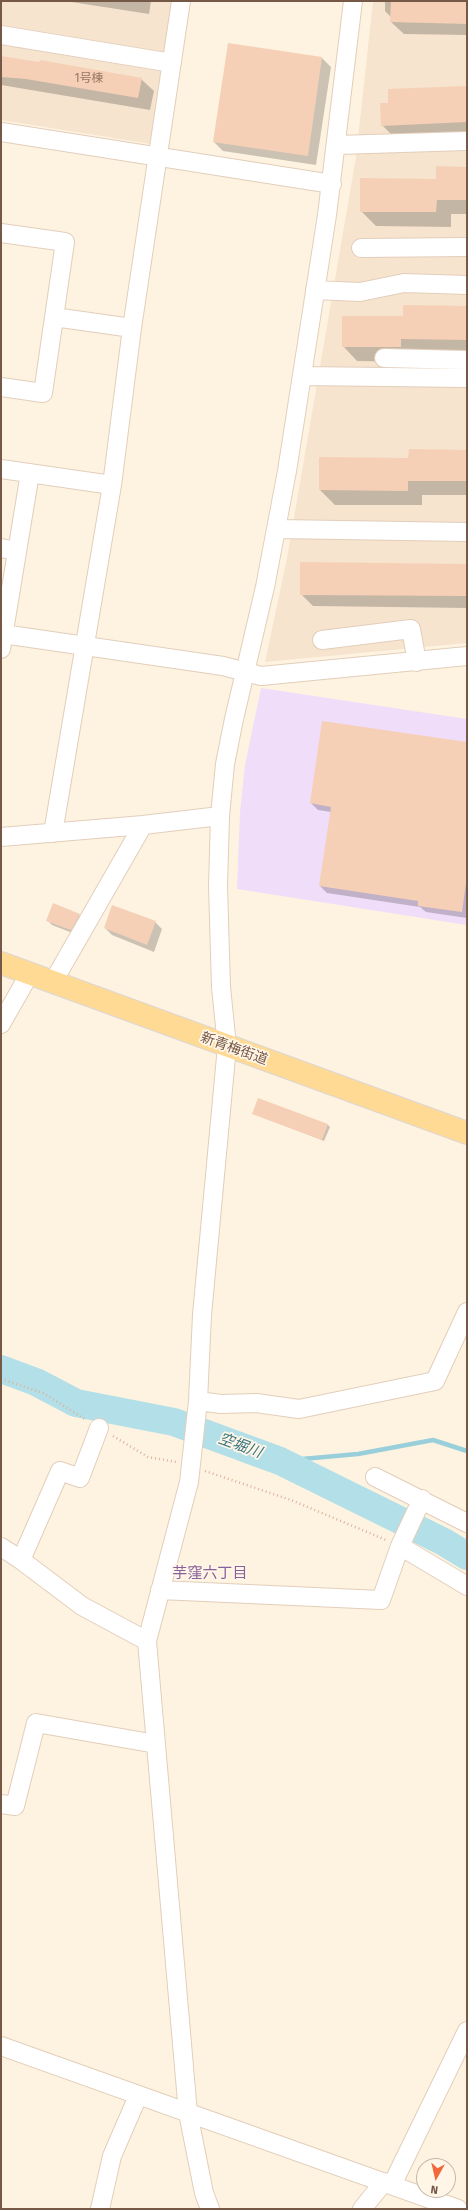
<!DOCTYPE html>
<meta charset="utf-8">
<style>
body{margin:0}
#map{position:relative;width:468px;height:2210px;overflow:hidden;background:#fef3e0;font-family:"Fira Sans",sans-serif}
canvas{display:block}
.frame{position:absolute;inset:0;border:2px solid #765846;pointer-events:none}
.north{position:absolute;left:416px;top:2158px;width:40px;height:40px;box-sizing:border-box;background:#fff6e7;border:1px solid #c8b7a7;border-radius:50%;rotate:188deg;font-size:11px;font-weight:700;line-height:16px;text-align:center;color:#765846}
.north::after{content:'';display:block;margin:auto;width:14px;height:18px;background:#f0683c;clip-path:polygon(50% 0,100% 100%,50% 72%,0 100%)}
</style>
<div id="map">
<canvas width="468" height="2210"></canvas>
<div class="frame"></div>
<div class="north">N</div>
</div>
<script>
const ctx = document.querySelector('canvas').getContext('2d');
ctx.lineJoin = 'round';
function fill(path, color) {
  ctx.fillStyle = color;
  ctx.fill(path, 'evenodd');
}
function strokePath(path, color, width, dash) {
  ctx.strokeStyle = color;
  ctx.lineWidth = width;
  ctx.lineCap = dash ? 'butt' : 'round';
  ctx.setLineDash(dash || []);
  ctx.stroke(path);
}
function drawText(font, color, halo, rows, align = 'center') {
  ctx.font = font + ' "Fira Sans","Noto Sans JP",sans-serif';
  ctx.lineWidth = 3.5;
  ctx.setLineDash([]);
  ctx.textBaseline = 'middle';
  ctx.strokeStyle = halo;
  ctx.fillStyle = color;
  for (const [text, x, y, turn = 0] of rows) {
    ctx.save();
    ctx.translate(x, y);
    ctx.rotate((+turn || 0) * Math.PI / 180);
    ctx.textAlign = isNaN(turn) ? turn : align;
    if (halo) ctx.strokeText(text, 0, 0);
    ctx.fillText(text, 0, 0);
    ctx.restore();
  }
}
fill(new Path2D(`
 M1 1H172L151 144 1 120Z
 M373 1H467V643L265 662 287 558 356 157Z`), '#f6e4ce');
fill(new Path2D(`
 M261 688 467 719V925L237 889 240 812 245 765Z`), '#f0ddfa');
fill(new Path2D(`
 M65 1H151L149 14Z
 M385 1H467V35L404 34 391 22V17L385 11Z
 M1 57 141 79 154 91 150 110 1 85Z
 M322 58 331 67 316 165 223 151 214 142Z
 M467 87V134L394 137 382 125 389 104Z
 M467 168V214H451V227L376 226 361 211Z
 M467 307V354L416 362 357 361 343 346 404 317Z
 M467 451V495H422V505H335L320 490V458L409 459Z
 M467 565V608L313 606 301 594Z
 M467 743V918L426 912 420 907 327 893 320 886 331 812 318 810 311 803Z
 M79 915 84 919 75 934 52 925 48 921Z
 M155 922 162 929 154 952 112 935 105 928Z
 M254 1114 328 1125 330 1127 324 1141Z`), '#0003');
strokePath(new Path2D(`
 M280 1461 358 1454 433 1440 467 1451`), '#99cfda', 4.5);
strokePath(new Path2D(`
 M1 1369 36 1382 76 1403 174 1422 280 1461 444 1542 467 1556`), '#b3dfe8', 28);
fill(new Path2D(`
 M391 1H467V24L390 22Z
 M228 43 322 57 308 156 213 142Z
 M1 56 39 62 40 60 142 78 138 98 26 79 1 77Z
 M467 86V122L381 126 380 103H388V89Z
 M436 166 467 167V200H437L436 212H360V178L436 179Z
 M403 305 467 306V340L401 339V347H342V316H403Z
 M409 449 467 450V481H408V491L319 490V457L408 458Z
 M300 562 467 564V596L300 595Z
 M322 721 467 742V876L462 912 418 906V901L319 886 331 807 310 803Z
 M53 903 80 914 71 930 46 921Z
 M112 905 156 921 147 945 104 928Z
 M258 1098 328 1124 322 1140 252 1114Z`), '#f5d0b6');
const minor = new Path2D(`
 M1 35 172 63
 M1 132 332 184
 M337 145 467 141
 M1 233 65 242 43 393 1 387
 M361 248 467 247
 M315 290 360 292 404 283 467 285
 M54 317 132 328
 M384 358 467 360
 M303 376 467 378
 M1 469 112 485
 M277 529 467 532
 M1 548 17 551
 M3 634 223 666 261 676 467 656
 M322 640 411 629 417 662
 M1 649 30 473
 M53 833 112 485 132 328 181 1
 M1 837 143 825 220 816
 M53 982 143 825
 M1 1024 30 973
 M198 1401 221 1404 256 1403 299 1409 435 1381 467 1312
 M375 1477 467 1523
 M400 1546 467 1586
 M1 1547 21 1560 82 1606 147 1641
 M21 1560 60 1471 80 1478 99 1428
 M160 1590 381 1600 400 1546 422 1499
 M1 1804 15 1806 36 1723 156 1744
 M1 2046 458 2209
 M392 2185 467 2031
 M100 2209 112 2156 138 2096
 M210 2209 204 2193 188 2113 147 1641 189 1482 198 1401 202 1315 227 1046 221 987 218 886 220 816 225 764 234 719 265 587 287 471 327 215 353 1
 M362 2209 384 2182`);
const major = new Path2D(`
 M1 963 467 1133`);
strokePath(minor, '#e2cebb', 20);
strokePath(major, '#ded7d3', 24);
strokePath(new Path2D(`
 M1 1379 43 1393 86 1420
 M113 1436 148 1457 176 1462
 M205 1471 291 1500 386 1540`), '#d9b399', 2.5, [1, 3]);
strokePath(minor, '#fff', 18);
strokePath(major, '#ffda95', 22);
drawText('12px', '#967662', null, [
 ["1号棟",89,79]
]);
drawText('14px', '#765846', '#fff6e7', [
 ["新青梅街道",234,1049,20]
]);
drawText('italic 15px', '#3b7783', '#fff6e7', [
 ["空堀川",240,1446,20]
]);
drawText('15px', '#88619a', '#fff6e7', [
 ["芋窪六丁目",210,1574]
]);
</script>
